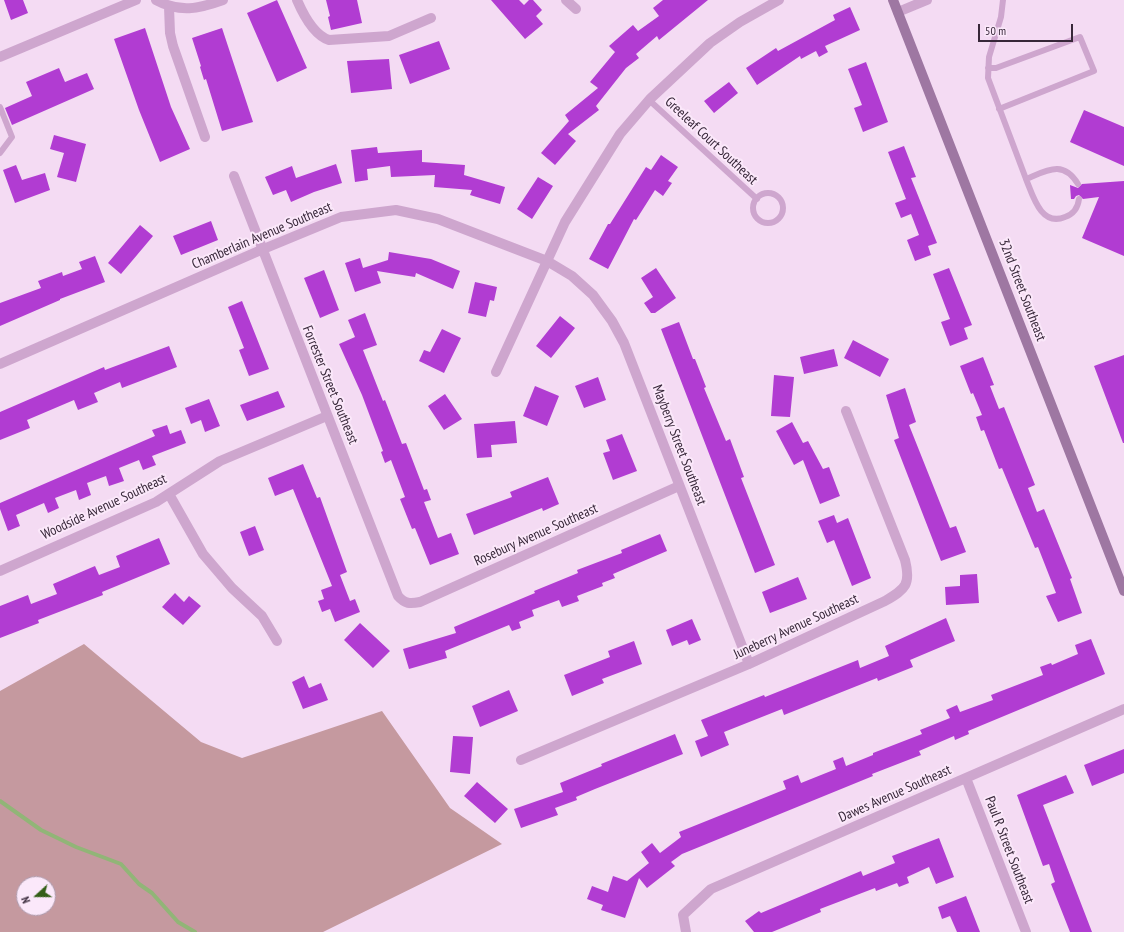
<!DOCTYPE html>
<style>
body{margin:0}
#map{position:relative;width:1124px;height:932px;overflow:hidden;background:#f4dbf3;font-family:"PT Sans Narrow",sans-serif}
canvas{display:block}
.north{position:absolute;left:16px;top:876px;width:40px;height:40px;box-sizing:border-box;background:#fbe8fa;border:1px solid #ad9bad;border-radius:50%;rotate:249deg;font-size:11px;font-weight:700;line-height:16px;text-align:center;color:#372739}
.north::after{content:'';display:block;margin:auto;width:14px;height:18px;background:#345f18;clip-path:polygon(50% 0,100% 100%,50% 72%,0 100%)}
.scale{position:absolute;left:978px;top:24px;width:95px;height:18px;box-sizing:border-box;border:2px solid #372739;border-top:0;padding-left:5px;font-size:12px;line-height:14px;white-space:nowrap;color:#372739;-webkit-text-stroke:3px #fbe8fa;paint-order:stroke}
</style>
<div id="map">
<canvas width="1124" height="932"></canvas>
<div class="north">N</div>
<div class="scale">50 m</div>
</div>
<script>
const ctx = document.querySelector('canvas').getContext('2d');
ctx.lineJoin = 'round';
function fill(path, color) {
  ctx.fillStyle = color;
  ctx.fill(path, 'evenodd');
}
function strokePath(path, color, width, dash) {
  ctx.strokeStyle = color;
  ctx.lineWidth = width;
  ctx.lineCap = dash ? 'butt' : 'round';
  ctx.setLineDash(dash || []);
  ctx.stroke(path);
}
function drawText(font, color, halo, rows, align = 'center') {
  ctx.font = font + ' "PT Sans Narrow",sans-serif';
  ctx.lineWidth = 4;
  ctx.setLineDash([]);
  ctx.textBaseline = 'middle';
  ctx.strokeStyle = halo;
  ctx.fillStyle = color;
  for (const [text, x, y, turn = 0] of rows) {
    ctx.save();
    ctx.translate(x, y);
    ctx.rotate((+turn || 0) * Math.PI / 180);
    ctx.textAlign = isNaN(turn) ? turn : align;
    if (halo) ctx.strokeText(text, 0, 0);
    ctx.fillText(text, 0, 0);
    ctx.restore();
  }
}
fill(new Path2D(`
 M84 644 201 742 242 758 382 711 450 808 502 844 323 932H0V691ZM24 884H48V908H24Z`), '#c5999f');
strokePath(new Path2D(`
 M0 801 41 830 76 847 121 864 139 884 152 893 178 922 195 932`), '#91b577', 4);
fill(new Path2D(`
 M4 0H23L28 13 11 20Z
 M277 0 307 68 277 82 247 13Z
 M326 0H357L362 23 331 30 328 17 330 16Z
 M491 0H519L524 5 529 0H533L542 10 536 16 543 24 525 39Z
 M663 0H708L659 40 657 36 636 54 639 58 626 68 596 106 599 110 568 134 576 141 555 165 541 153 569 121 565 115 598 88 590 82 615 52 609 46 633 25 638 31 659 16 653 8Z
 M850 7 860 30 825 46 828 52 819 57 816 51 801 59 800 56 757 85 746 68 776 48 778 51 835 20 833 15Z
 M145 28 171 107 190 149 160 162 139 110 114 39Z
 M222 28 253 122 222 131 206 79 204 80 200 67 201 66 192 38Z
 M439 41 450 69 410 84 399 55Z
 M389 59 392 89 351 93 347 61Z
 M866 62 888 122 863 132 854 108 862 105 848 69Z
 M59 68 65 82 87 73 94 89 12 125 5 108 32 96 26 82Z
 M729 82 738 93 714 113 704 101Z
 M1084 110 1124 127V166L1070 142Z
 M54 135 86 144 76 182 57 177 64 153 50 149Z
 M904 146 916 177 911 178 937 243 928 246 931 255 915 261 907 240 919 235 911 214 901 218 895 203 906 199 888 152Z
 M377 147 378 153 422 150V162L465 165 464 175 505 187 500 204 470 195 472 190 434 187 435 175 391 177 390 166 367 169 368 180 355 182 351 150Z
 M661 155 678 167 668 181 672 183 663 196 655 190 636 220 634 219 608 269 589 259 608 224H610L646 167 651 170Z
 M336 164 342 183 314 192 291 202 286 190 273 195 265 177 292 166 296 178Z
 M16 165 22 180 45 173 50 190 15 203 3 170Z
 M538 177 553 186 532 219 517 209Z
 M1124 181V256L1082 238 1099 197 1083 199 1079 195 1076 196 1074 199H1071L1070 185 1078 188 1082 184Z
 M211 221 218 240 181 255 173 236Z
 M140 225 153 236 121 274 108 263Z
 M389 252 431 259 460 271 453 289 416 273 415 277 377 271 381 283 355 292 345 263 360 258 363 268 388 260Z
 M95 256 105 282 60 299V300L0 326V303L41 288 38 281 62 272 63 276 82 269 79 262Z
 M656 268 676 298 655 313H651L644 303 653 297 641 278Z
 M949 268 972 325 964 328 968 339 950 346 941 322 950 319 933 274Z
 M324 270 339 310 320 318 304 278Z
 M475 282 497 287 494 301 490 300 486 317 468 313Z
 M242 301 269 369 249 376 239 350 244 348 228 307Z
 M365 313 377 345 363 350 383 401 385 400 402 444 406 443 424 490 427 489 431 500 424 502 438 538 451 533 459 554 430 565 415 528 412 529 400 499 405 497 391 460 385 463 381 452 383 451 362 395 339 344 355 337 348 320Z
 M560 316 575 328 551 358 536 346Z
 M679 322 693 359H695L706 387 704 388 726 441 730 439 744 477 741 478 775 565 755 573 661 329Z
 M442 329 461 338 444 373 419 361 424 350 430 352Z
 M853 340 889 359 880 377 844 358Z
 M169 346 177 367 122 388 120 382 94 393 98 402 78 410 74 400 27 420 30 428 0 440V412L104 367 105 370Z
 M834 349 838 366 804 374 800 357Z
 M1124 355V443H1123L1094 366Z
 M983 357 994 385 990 386 999 409 1004 407 1035 485 1028 488 1037 512 1044 509 1072 578 1070 579 1082 613 1058 622 1046 596 1056 593 1038 547 1035 548 1002 468 999 469 984 430 981 431 976 417 982 415 973 393 971 394 960 366Z
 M774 375 794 377 790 417 771 416Z
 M598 377 606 400 584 408 575 386Z
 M535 386 559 396 547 426 523 416Z
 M905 388 916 422 909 425 950 528 956 526 966 552 941 561 894 440 899 438 886 395Z
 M278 391 285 407 247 421 240 405Z
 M445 394 462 419 444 430 428 406Z
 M209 399 220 426 205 432 201 420 191 424 185 408Z
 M515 421 517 443 491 445 492 457 477 458 474 424Z
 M792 422 803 443 808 441 823 469 829 467 840 496 820 504 803 460 794 465 776 431Z
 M167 425 170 434 181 430 186 443 152 456 156 465 143 470 139 460 119 468 124 481 109 486 106 476 87 483 91 495 79 500 76 490 55 498 59 508 48 513 44 503 16 515 20 526 8 531 0 509V503L155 436 152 430Z
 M622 434 637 471 613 480 603 453 610 451 606 440Z
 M303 464 317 498 320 497 347 572 340 575 350 601 355 599 360 612 335 622 330 609 322 612 318 601 324 599 321 590 332 586 293 489 275 496 268 478Z
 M548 477 559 504 543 511 542 508 474 535 466 514 512 497 510 492Z
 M834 515 837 523 848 518 871 578 852 586 834 540 827 543 818 521Z
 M255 526 264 550 249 556 240 532Z
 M660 534 667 551 613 574 615 578 602 583 603 586 577 596 579 601 562 607 559 600 532 610 534 616 519 622 521 628 512 631 509 625 445 651 447 658 409 669 403 649 456 633 454 627 535 593 534 591 578 573 577 570 622 553 621 550Z
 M159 538 170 564 102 592 103 595 38 620 39 623 0 638V606L28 595 31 604 57 594 53 584 95 566 99 575 120 567 116 556Z
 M977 574 979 603 946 605 945 587 960 586V575Z
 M798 577 807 599 770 613 762 592Z
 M175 593 184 602 189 596 201 606 183 625 162 607Z
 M946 618 955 641 910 660 913 667 878 681 877 678 784 715 782 709 724 732 729 745 701 757 695 741 708 736 701 720 764 695 765 697 858 660 860 668 889 656 885 646Z
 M692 619 701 640 689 645 687 640 672 646 666 630Z
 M360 623 390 651 373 668 344 640Z
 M1091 639 1105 674 968 731 969 734 955 740 954 736 919 751 921 755 872 774 873 776 682 854 671 862 675 866 647 888 639 878 625 918 601 910 603 905 587 899 592 886 608 892 613 876 627 881 649 863 641 852 652 843 660 853 681 837 679 832 786 789 783 781 798 775 801 783 836 769 833 761 843 757 846 766 873 755V753L922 734 920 730 950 718 946 710 957 705 960 712 993 700 991 695 1043 675 1040 667 1051 663 1052 665 1078 654 1075 645Z
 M634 641 642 664 602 679 604 683 572 696 564 675 610 657 608 651Z
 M304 676 309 688 321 683 328 700 303 709 292 682Z
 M509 690 518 711 480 727 472 706Z
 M675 734 683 754 595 789 576 797 577 800 555 808 558 815 521 828 514 809 563 792 560 783 602 766 601 764Z
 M453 736 473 737 470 774 450 772Z
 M1124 749V773L1092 786 1084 765Z
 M1066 775 1074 793 1043 805 1092 932H1070L1051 884 1055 882 1049 864 1043 866 1017 795Z
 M477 782 508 809 495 823 464 796Z
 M939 838 954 877 936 884 929 867 907 877 909 883 899 887 897 883 876 891 875 888 820 909 821 912 772 932H754L745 921 759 911 761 913 861 871 863 876 895 863 892 856Z
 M966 896 980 932H957L950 916 942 919 938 907Z`), '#b13cd2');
strokePath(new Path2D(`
 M1003 0 1001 17 989 57 988 78 1026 179
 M988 68H996L1080 37 1094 71 999 109
 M649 100 757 199
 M0 107 12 137 0 153
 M1078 184C1063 160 1048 170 1026 179 1033 196 1041 227 1065 217 1074 214 1078 207 1079 199
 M753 208a15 15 0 1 1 30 0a15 15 0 1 1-30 0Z`), '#cea6ce', 6);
strokePath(new Path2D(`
 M156 0C180 13 198 9 223 0
 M297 0C303 14 314 35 329 40L389 36 431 18
 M566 0 576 9
 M169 7 170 33 173 46 205 137
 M898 12 927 0
 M0 57 136 0
 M234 176 398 596C405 604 410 604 420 602L679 486
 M0 364 261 250 341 217 396 210 438 219 547 261 572 276 593 295 612 321 624 343 749 664
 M496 372 565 222 620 134 650 99 710 43 740 22 779 0
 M169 494 203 554 232 588 262 616 277 641
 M0 571 156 502 220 461 327 416
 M521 760 749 664 885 601C906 589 911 584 905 560L846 411
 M966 778 1026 932
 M686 932 683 915 711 889 1124 709`), '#cea6ce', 10);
strokePath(new Path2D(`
 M893 0 1124 591`), '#9e77a2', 10);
drawText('14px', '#372739', '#fbe8fa', [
 ["Greeleaf Court Southeast",711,141,43],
 ["Chamberlain Avenue Southeast",262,236,-23],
 ["32nd Street Southeast",1022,290,69],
 ["Forrester Street Southeast",330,385,68],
 ["Mayberry Street Southeast",679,445,69],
 ["Woodside Avenue Southeast",104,507,-25],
 ["Rosebury Avenue Southeast",536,535,-24],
 ["Juneberry Avenue Southeast",796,627,-25],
 ["Dawes Avenue Southeast",895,794,-24],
 ["Paul R Street Southeast",1009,850,69]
]);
</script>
